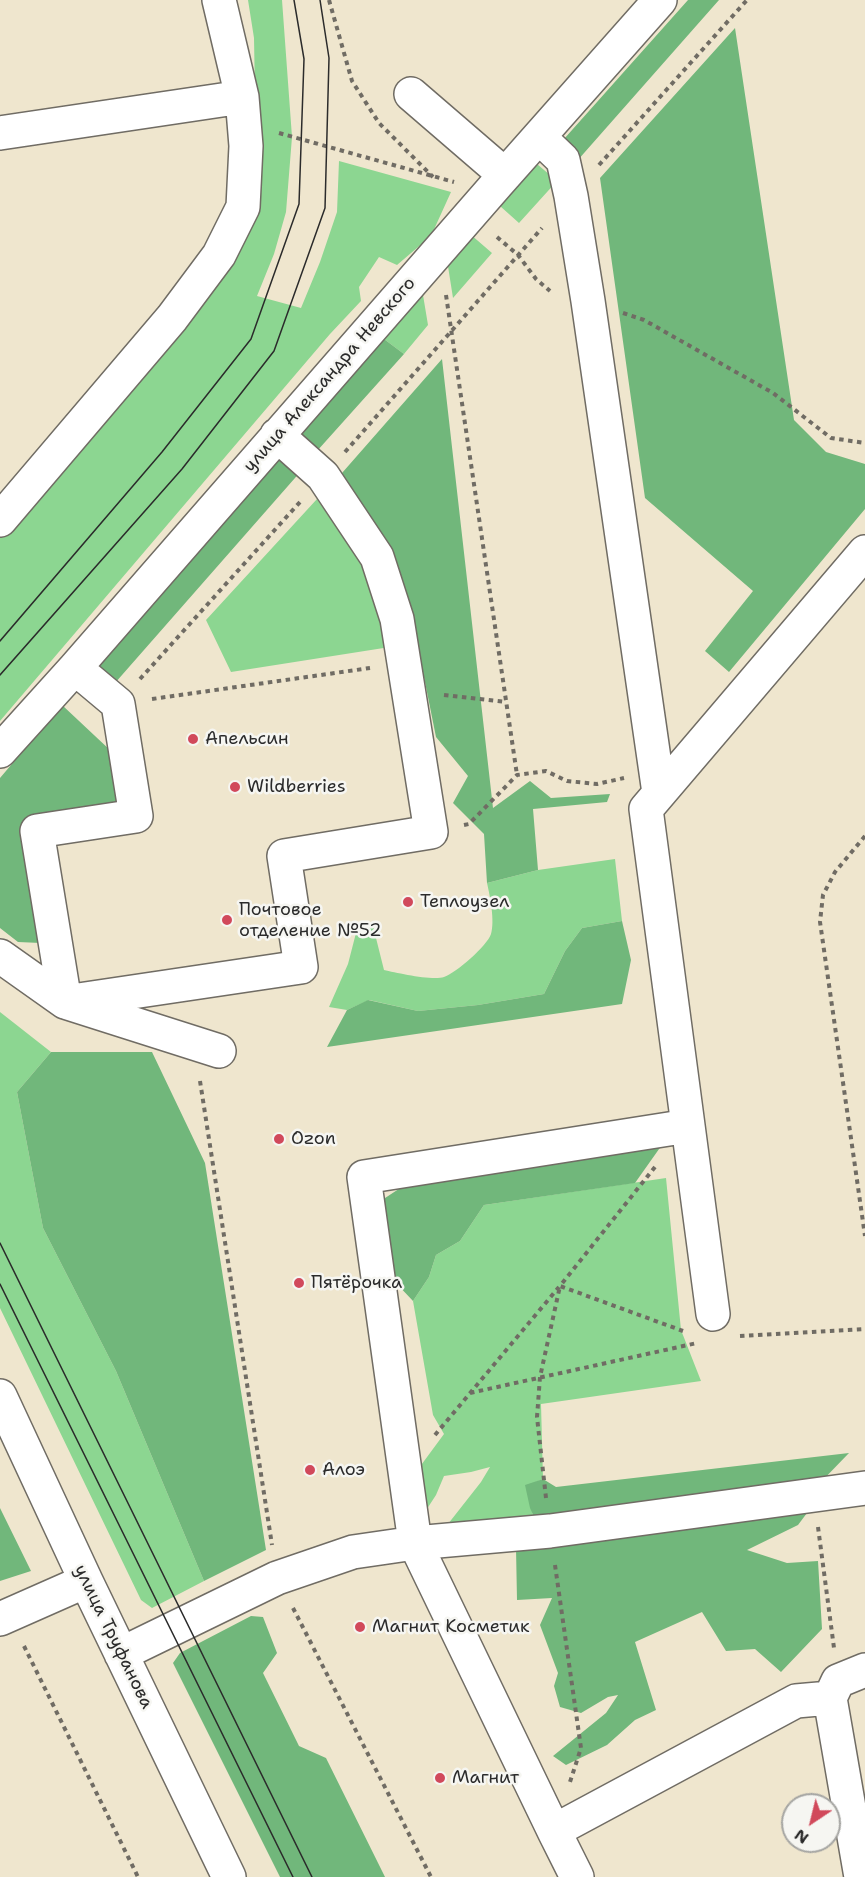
<!DOCTYPE html>
<meta charset="utf-8">
<style>
body{margin:0}
#map{position:relative;width:865px;height:1877px;overflow:hidden;background:#efe6ce;font-family:"Shantell Sans",sans-serif}
canvas{display:block}
.north{position:absolute;left:781px;top:1793px;width:60px;height:60px;box-sizing:border-box;background:#f6f6f2;border:2px solid #a5a5a2;border-radius:50%;rotate:215deg;font-size:16px;font-weight:700;line-height:24px;text-align:center;color:#2b2b2b}
.north::after{content:'';display:block;margin:auto;width:21px;height:27px;background:#d1495b;clip-path:polygon(50% 0,100% 100%,50% 72%,0 100%)}
</style>
<div id="map">
<canvas width="865" height="1877"></canvas>
<div class="north">N</div>
</div>
<script>
const ctx = document.querySelector('canvas').getContext('2d');
ctx.lineJoin = 'round';
function fill(path, color) {
  ctx.fillStyle = color;
  ctx.fill(path, 'evenodd');
}
function strokePath(path, color, width, dash) {
  ctx.strokeStyle = color;
  ctx.lineWidth = width;
  ctx.lineCap = dash ? 'butt' : 'round';
  ctx.setLineDash(dash || []);
  ctx.stroke(path);
}
function drawText(font, color, halo, rows, align = 'center') {
  ctx.font = font + ' "Shantell Sans",sans-serif';
  ctx.lineWidth = 5;
  ctx.setLineDash([]);
  ctx.textBaseline = 'middle';
  ctx.strokeStyle = halo;
  ctx.fillStyle = color;
  for (const [text, x, y, turn = 0] of rows) {
    ctx.save();
    ctx.translate(x, y);
    ctx.rotate((+turn || 0) * Math.PI / 180);
    ctx.textAlign = isNaN(turn) ? turn : align;
    if (halo) ctx.strokeText(text, 0, 0);
    ctx.fillText(text, 0, 0);
    ctx.restore();
  }
}
fill(new Path2D(`
 M248 0H282L292 137 286 212 274 254 257 296 301 308 320 262 337 212 339 161 451 192 431 236 397 265 379 257 359 287 361 301 330 334 0 721V538L219 272 255 95 254 38Z
 M537 164 557 181 519 223 500 206Z
 M470 234 492 253 453 298 447 260Z
 M422 289 428 325 404 354 380 336Z
 M317 499 361 563 390 647 231 672 206 620Z
 M615 859 622 921 582 928 565 951 544 994 478 1005 418 1011 369 1000 347 1010 329 1007 348 964 356 933 373 926 384 970C397 973 433 981 444 977 456 973 487 946 491 934 495 921 490 896 487 883L538 870Z
 M0 1012 51 1052 17 1092 43 1228 116 1371 204 1581 152 1608 141 1600 0 1308Z
 M666 1178 681 1330 701 1381 541 1404 543 1479 526 1486 534 1519 448 1524 481 1482 490 1467 471 1472 444 1476 436 1495 423 1515 416 1472 444 1434 433 1415 413 1301 429 1277 436 1255 460 1241 484 1205Z`), '#8cd691');
fill(new Path2D(`
 M688 0H719L577 161 564 139Z
 M735 28 794 420 826 452 865 464V509L729 672 705 651 753 591 645 498 600 178Z
 M380 336 404 354 317 451 294 431Z
 M442 359 493 808 530 781 551 798 610 794 607 802 533 809 538 870 487 883 484 834 453 803 468 776 436 737 419 652 335 481Z
 M278 449 302 470 115 683 91 661Z
 M62 705 111 751 119 807 22 823 41 943 18 942 0 928V778Z
 M622 921 631 960 622 1004 327 1047 347 1010 368 1000 418 1011 478 1005 544 994 565 951 582 928Z
 M51 1052H152L205 1163 266 1550 204 1581 116 1371 43 1228 17 1092Z
 M664 1142 635 1183 484 1205 460 1241 436 1255 429 1277 413 1301 396 1283 382 1200 411 1181Z
 M849 1453 818 1485 535 1519 530 1508 525 1485 543 1479 556 1487Z
 M813 1505 798 1525 747 1550 787 1563 818 1561 822 1629 781 1672 755 1649 726 1651 702 1612 635 1642 656 1710 635 1720 607 1745 566 1765 553 1756 606 1713 618 1695 608 1697 581 1713 560 1707 554 1686 558 1673 540 1625 552 1598 517 1600 516 1548Z
 M0 1508 31 1571 0 1581Z
 M251 1616 263 1617 277 1653 263 1673 299 1746 326 1758 385 1877H280L173 1663 180 1653Z`), '#71b77b');
const minor = new Path2D(`
 M411 94 505 175
 M0 133 242 97 219 0
 M539 137 563 160 571 196 588 301 659 793
 M0 520 172 318 219 255 243 207 246 146 242 97
 M75 668 118 704 136 816 37 831 65 1002 301 967 284 856 431 832 397 619 377 557 323 476 277 435
 M0 751 75 668 497 184 660 0
 M0 956 65 1002 219 1051
 M688 1126 364 1177 415 1543 554 1831 796 1701 830 1698
 M713 1314 646 809 865 552
 M0 1396 86 1581 229 1877
 M0 1619 86 1581
 M121 1654 277 1578 353 1552 415 1543 550 1531 865 1488
 M554 1831 577 1877
 M861 1877 830 1698 838 1681 865 1670`);
strokePath(minor, '#706c64', 36);
strokePath(new Path2D(`
 M329 0 352 81 379 123 433 177
 M279 133 454 182
 M599 165 747 0
 M497 237 518 255 536 279 550 291
 M446 295 517 775
 M623 313 644 320 773 393 831 438 865 443
 M345 452 542 228
 M140 679 300 502
 M444 695 506 702
 M152 699 370 668
 M464 825 469 824 517 775 546 771 567 781 597 784 624 778
 M865 836 835 872 823 895 820 922 865 1236
 M200 1081 272 1545
 M655 1167 560 1286 683 1331
 M740 1336 865 1329
 M470 1393 697 1343
 M435 1435 559 1287
 M546 1498 537 1417 540 1377 560 1286
 M818 1527 834 1648
 M555 1565 581 1748 570 1782
 M293 1608 431 1877
 M24 1646 138 1877`), '#706c64', 4, [4.5, 4.5]);
strokePath(minor, '#fff', 33);
strokePath(new Path2D(`
 M0 641 162 452 251 339 299 204 304 59 294 0
 M0 675 182 469 274 351 325 208 329 58 320 0
 M0 1243 312 1877
 M0 1284 293 1877`), '#2b2b2b', 1.5);
for (const [x, y, r, color] of [
 [193,739,6,"#d1495b"],
 [235,787,6,"#d1495b"],
 [408,902,6,"#d1495b"],
 [227,920,6,"#d1495b"],
 [279,1139,6,"#d1495b"],
 [299,1283,6,"#d1495b"],
 [310,1470,6,"#d1495b"],
 [360,1627,6,"#d1495b"],
 [440,1778,6,"#d1495b"]
]) {
  const dot = new Path2D();
  dot.arc(x, y, r, 0, 2 * Math.PI);
  ctx.fillStyle = color;
  ctx.fill(dot);
  strokePath(dot, '#f6f6f2', 2);
}
drawText('18px', '#2b2b2b', '#f6f6f2', [
 ["улица Александра Невского",330,375,-49],
 ["улица Труфанова",113,1637,64]
]);
drawText('18px', '#2b2b2b', '#f6f6f2', [
 ["Апельсин",205,739],
 ["Wildberries",247,787],
 ["Теплоузел",420,902],
 ["Почтовое",239,910],
 ["отделение №52",239,931],
 ["Ozon",291,1139],
 ["Пятёрочка",311,1283],
 ["Алоэ",322,1470],
 ["Магнит Косметик",372,1627],
 ["Магнит",452,1778]
], 'left');
</script>
